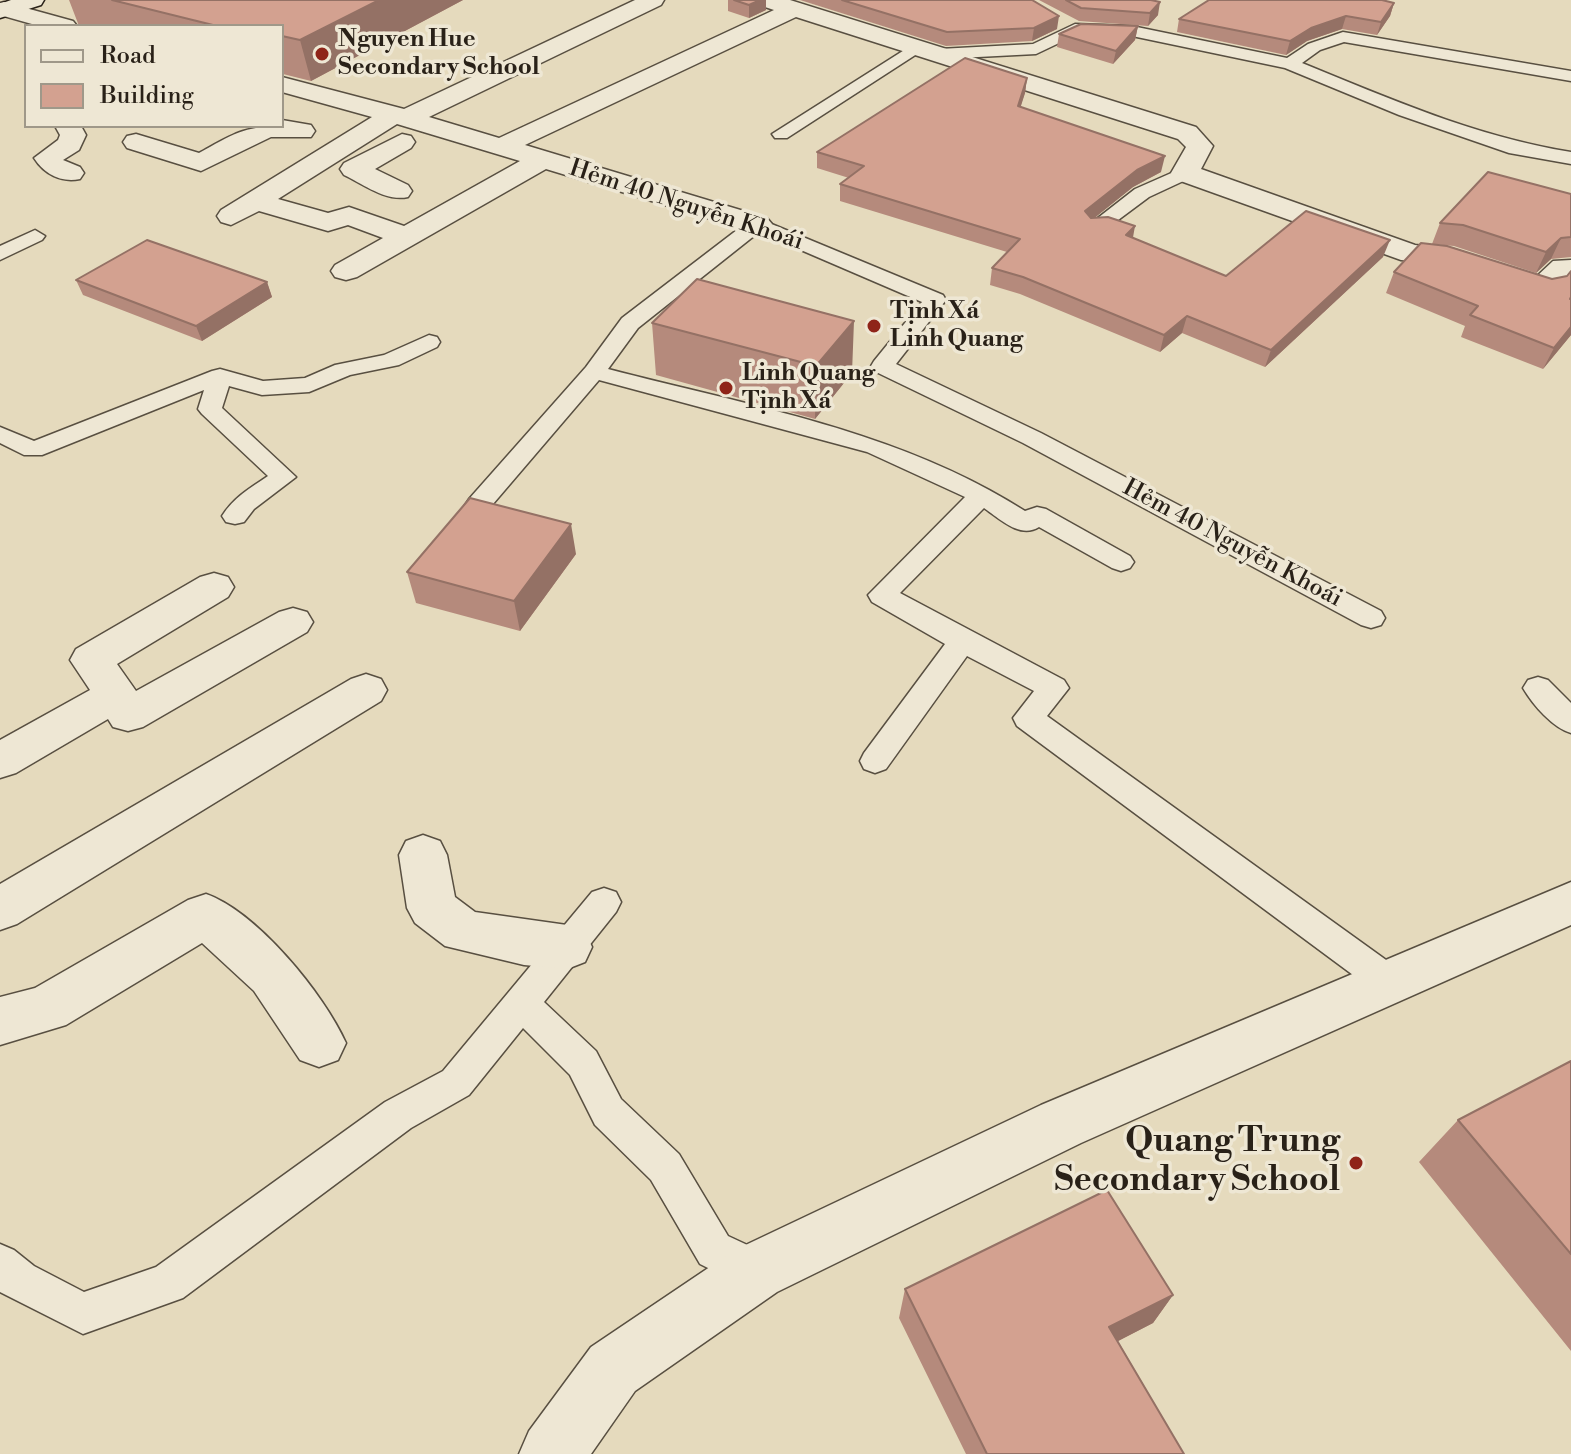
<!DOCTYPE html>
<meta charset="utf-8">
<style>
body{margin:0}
#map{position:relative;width:1571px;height:1454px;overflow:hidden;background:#e5dabd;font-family:"Libre Bodoni",serif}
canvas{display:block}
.legend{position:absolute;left:24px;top:24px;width:260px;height:104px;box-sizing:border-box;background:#eee7d4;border:2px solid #9f9889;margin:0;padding:10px 14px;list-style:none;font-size:24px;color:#292118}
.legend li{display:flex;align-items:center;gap:16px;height:40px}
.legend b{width:40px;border:2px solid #9f9889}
</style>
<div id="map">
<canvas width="1571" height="1454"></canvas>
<ul class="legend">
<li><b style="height:10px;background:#eee7d4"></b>Road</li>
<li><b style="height:22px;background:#d3a190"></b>Building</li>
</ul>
</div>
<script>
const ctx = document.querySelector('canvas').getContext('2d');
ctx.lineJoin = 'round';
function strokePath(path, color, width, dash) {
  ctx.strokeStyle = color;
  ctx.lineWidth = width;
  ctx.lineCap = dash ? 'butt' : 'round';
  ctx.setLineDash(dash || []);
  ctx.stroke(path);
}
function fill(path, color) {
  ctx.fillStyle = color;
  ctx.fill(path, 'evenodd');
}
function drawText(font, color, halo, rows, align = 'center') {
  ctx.font = font + ' "Libre Bodoni",serif';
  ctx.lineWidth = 7;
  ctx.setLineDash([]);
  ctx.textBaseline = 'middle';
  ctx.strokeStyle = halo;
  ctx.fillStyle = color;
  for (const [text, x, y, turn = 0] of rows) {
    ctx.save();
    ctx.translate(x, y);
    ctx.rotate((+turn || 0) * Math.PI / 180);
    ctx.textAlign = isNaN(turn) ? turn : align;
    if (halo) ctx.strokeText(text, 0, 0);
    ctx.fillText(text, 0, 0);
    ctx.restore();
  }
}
const lane = new Path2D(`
 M1075 24 1132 26 1287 58 1308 44 1343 32 1571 71V81L1344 42 1320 50 1302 63C1390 99 1477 137 1571 152V164L1509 153 1399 115 1285 68 1132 36 1078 34 1036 54 939 59 931 54 939 49 1033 44Z
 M917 42 923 44V50L787 138H775L772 134Z
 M1185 167 1192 169 1194 173 1192 177 1149 197 1102 232H1088L1085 228 1135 189Z
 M757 218 943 295 946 300 896 364 1041 433 1381 611 1385 618 1381 625 1371 628 1361 625 1023 443 874 371 871 366 874 361 922 302 759 232 638 328 608 369C750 406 900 431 1025 511L1037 507 1046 509 1130 556 1134 562 1130 568 1121 571 1112 568 1039 527C1020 539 1000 519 984 508L900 593 1064 680 1069 688 1047 716 1400 970 1406 981 1400 992 1388 997 1376 992 1017 726 1013 718 1034 691 967 656 886 769 875 773 864 769 860 761 864 753 945 644 872 602 868 595 965 497 867 452 599 380 487 511H469L465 505 469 499 586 367 622 318 750 220Z
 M35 230 45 236 42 240 0 260V246Z
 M429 335 437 337 440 342 437 347 399 365 350 375 309 392 262 395 229 386 222 408 296 477 254 509 244 522 235 524 226 522 222 516C234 497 250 488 268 476L202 414 198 409 204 390 42 455H24L0 443V427L34 441 212 371 220 369 263 381 305 378 335 365 384 355Z
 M1538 677 1548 680 1571 703V733C1553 728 1533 705 1523 688L1528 680Z
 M604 888 616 892 621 902 616 912 544 1002 596 1051 621 1099 679 1154 728 1236 771 1256 777 1271 771 1286 756 1292 700 1264 651 1180 595 1125 570 1075 523 1028 469 1095 411 1128 183 1298 83 1334 0 1292V1244L14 1250 34 1266 84 1292 156 1267 385 1102 443 1071 592 892Z`);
const street = new Path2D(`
 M635 0H664L661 5 429 117 499 138 774 10 759 5 756 0H790L1196 127 1213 146 1201 169 1415 245 1453 249 1537 276 1553 261 1571 260V277L1554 295 1543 297 1439 264 1401 260 1175 179 1171 173 1186 147 1178 139 796 17 525 145 767 218 772 224 767 230 757 233 747 230 546 169 357 277 346 280 335 277 331 271 335 265 383 238 348 225 328 231 259 211 231 225 221 222 217 216 221 210 372 117 282 92V77L404 109ZM397 124 520 161 404 226 349 207 328 213 278 199Z
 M4 2 73 21 77 26H39L0 15V3Z
 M282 120 311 125 315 131 311 137H271L201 171 127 148 123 142 127 136 136 134 199 153C232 135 243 126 282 126Z
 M55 126H81L86 135 79 150 63 160 80 167 84 173 80 179C61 183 44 174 34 158L58 140 60 135Z
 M402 134 411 136 415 142 411 148 375 169 408 185 412 191 408 197C386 202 363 184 344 175L340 169 344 163Z
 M214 573 228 577 234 587 228 597 117 664 136 691 279 612 293 608 307 612 313 622 307 632 143 727 128 731 113 727 108 719 16 773 0 778V740L90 690 70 660 76 649 200 577Z
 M366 674 381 679 387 690 381 701 17 924 0 930V884L351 679Z
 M423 835 440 841 447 855 455 897 475 912 567 925 585 932 592 947 585 962 567 969 524 965 445 946 415 923 407 908 399 855 406 841Z
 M1571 882V925L1081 1143 777 1292 635 1391 591 1454H519L529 1431 591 1347 735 1250 1041 1105Z
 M206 894C257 912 324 994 346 1043L338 1060 319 1067 300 1060 254 991 202 943 66 1025 0 1045V997L35 988 188 900Z`);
const secondary = new Path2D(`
 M11 0H44L41 5 0 18V4Z`);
strokePath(lane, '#584f41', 3);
strokePath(street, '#584f41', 3);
strokePath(secondary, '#292118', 3);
fill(lane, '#eee7d4');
fill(street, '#eee7d4');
fill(secondary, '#eee7d4');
fill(new Path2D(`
 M69 0H463L311 81 283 74 282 75V26H79Z
 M728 0H766V10L749 18 728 11Z
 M800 0H1032L1057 29 1032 41 946 46Z
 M1039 0H1151L1158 15 1148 26 1079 21Z
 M1394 3 1390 16 1377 35 1342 29 1307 41 1286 55 1177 32 1179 19Z
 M1138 26 1135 40 1113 64 1057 47 1059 34Z
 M1027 78 1025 93 1020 107 1161 172 1133 187 1094 218 1133 238 1226 276 1383 257 1265 367 1182 333 1160 352 1020 294 990 285 992 268 1007 252 840 201V184L849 178 817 168V152Z
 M1571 194V257L1551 259 1536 273 1454 246 1432 244 1440 223Z
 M1571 271V335L1543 369 1461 337 1465 326 1386 293 1394 272 1552 279 1567 276Z
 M76 280 267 282 272 297 202 341 83 295Z
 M652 323 852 373 815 419 656 375Z
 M576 554 520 631 416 603 407 572Z
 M1571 1061V1351L1419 1162 1458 1120Z
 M905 1289 1173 1295 1153 1323 1118 1341 1184 1454H966L899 1318Z`), '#b58a7c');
fill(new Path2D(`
 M379 0H463L311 81 300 40Z
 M760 0H766V10L749 18V5Z
 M1160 2 1158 15 1148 26 1150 13Z
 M1394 3 1390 16 1377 35 1381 22Z
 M1059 16 1057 29 1032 41 1034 28Z
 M1346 16 1342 29 1307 41 1286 55 1290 41 1311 28Z
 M1138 26 1135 40 1113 64 1116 51Z
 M1027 78 1025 93 1016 122 1018 106Z
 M1165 156 1161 172 1133 187 1082 228 1085 211 1137 170Z
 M1135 226 1132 243 1126 235Z
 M1561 238 1551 259 1536 273 1546 252Z
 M1390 240 1383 257 1265 367 1271 350Z
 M267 282 272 297 202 341 196 326Z
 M1187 316 1182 333 1160 352 1164 335Z
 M854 321 852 373 815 419 816 366Z
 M1571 327V335L1543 369 1554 348Z
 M571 524 576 554 520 631 514 601Z
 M1173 1295 1153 1323 1093 1354 1109 1327Z`), '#947165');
const building = new Path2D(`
 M112 0H379L300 40 282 36V26H217Z
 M734 0H760L749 5Z
 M842 0H1032L1059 16 1034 28 947 32Z
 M1066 0H1151L1160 2 1150 13 1081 8Z
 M1209 0H1382L1394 3 1381 22 1346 16 1311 28 1290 41 1179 19Z
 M1081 24 1138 26 1116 51 1059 34Z
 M965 58 1027 78 1018 106 1165 156 1137 170 1085 211 1091 218 1108 217 1135 226 1126 235 1226 276 1306 211 1390 240 1271 350 1187 316 1164 335 1023 277 992 268 1020 239 840 184 864 166 817 152Z
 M1488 172 1571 194V237L1561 238 1546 252 1463 225 1440 223Z
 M147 240 267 282 196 326 76 280Z
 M1421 243 1447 246 1552 279 1567 276 1571 271V297L1570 299H1571V327L1554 348 1470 315 1478 306 1394 272Z
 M697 279 854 321 816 366 652 323Z
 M470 498 571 524 514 601 407 572Z
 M1571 1061V1254L1458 1120Z
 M1107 1190 1173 1295 1109 1327 1184 1454H987L905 1289Z`);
fill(building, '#d3a190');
strokePath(building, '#947165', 2);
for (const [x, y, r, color] of [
 [322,54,8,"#8f2418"],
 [874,326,8,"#8f2418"],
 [726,388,8,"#8f2418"],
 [1356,1163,8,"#8f2418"]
]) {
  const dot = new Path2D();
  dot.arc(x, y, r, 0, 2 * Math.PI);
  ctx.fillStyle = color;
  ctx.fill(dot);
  strokePath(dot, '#eee7d4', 3);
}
drawText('bold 24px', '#292118', '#eee7d4', [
 ["Nguyen Hue",338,40],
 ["Secondary School",338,68],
 ["Tịnh Xá",890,312],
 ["Linh Quang",890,340],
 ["Linh Quang",742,374],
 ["Tịnh Xá",742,402]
], 'left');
drawText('24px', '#292118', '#eee7d4', [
 ["Hẻm 40 Nguyễn Khoái",686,206,18],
 ["Hẻm 40 Nguyễn Khoái",1232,544,28]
]);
drawText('bold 34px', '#292118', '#eee7d4', [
 ["Quang Trung",1340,1143],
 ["Secondary School",1340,1182]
], 'right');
</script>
